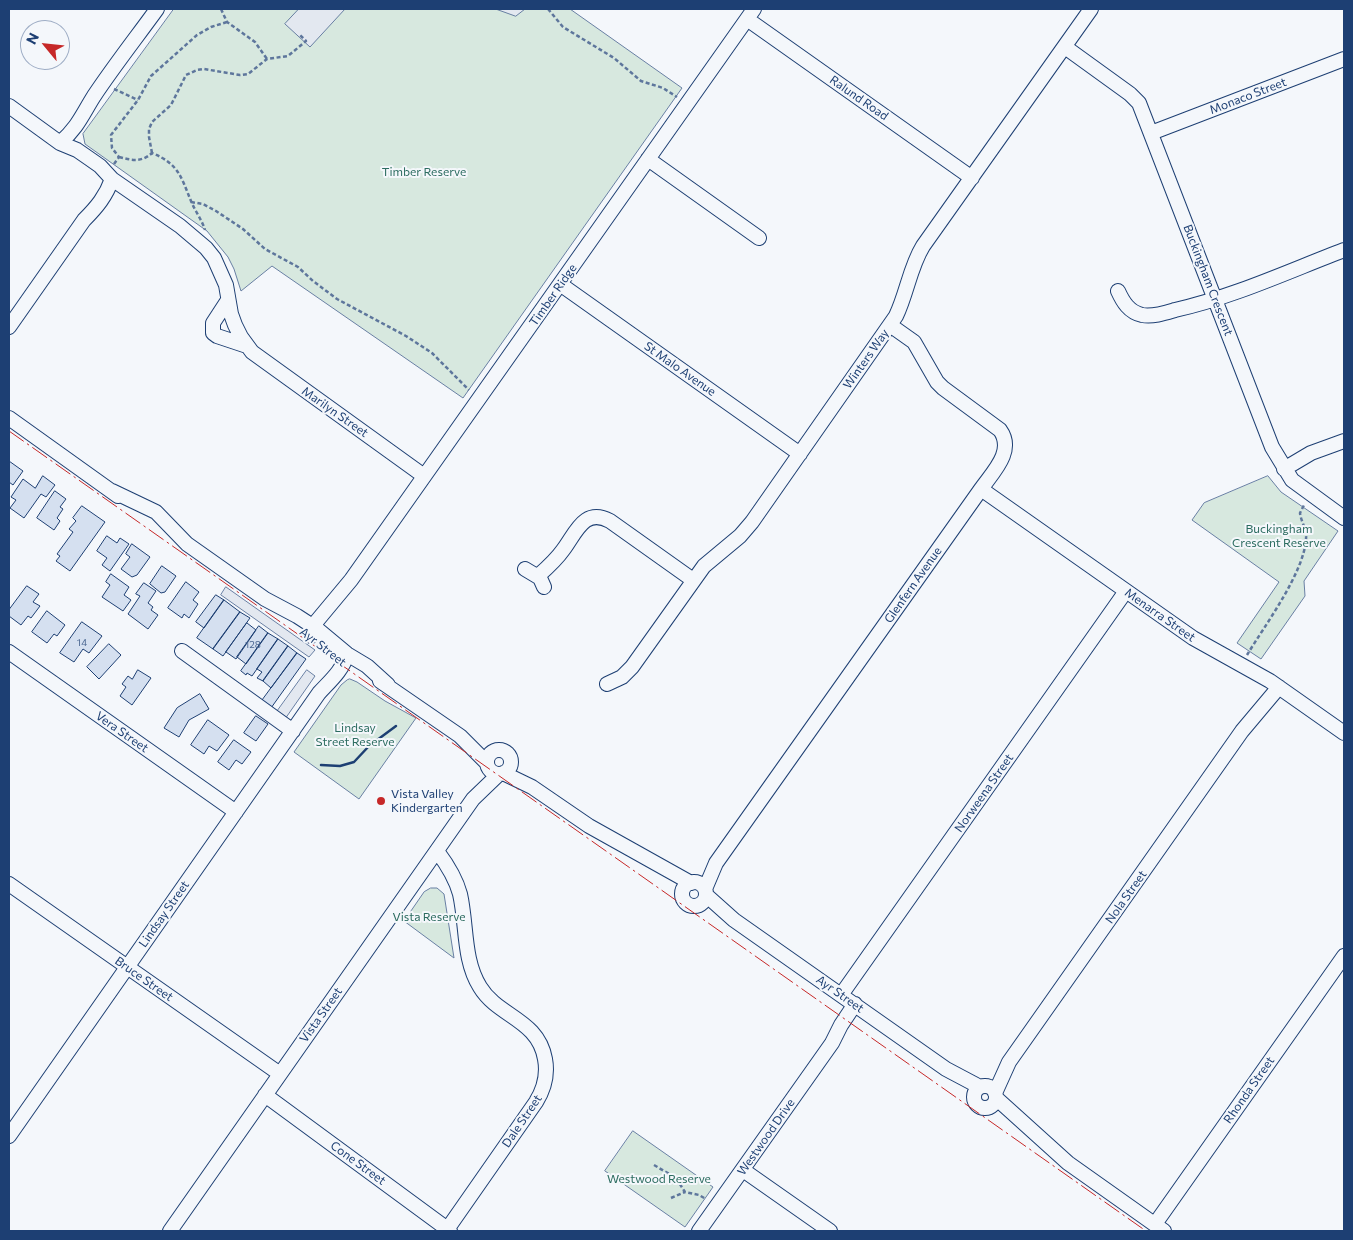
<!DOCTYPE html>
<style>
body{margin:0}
#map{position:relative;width:1353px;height:1240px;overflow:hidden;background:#f4f7fb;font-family:Commissioner,sans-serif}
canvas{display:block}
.frame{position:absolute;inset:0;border:10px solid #1d3f73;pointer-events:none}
.north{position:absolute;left:20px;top:20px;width:50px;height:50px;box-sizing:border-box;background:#f4f7fb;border:1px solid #9eadc5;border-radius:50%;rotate:298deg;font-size:14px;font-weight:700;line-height:20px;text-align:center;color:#1d3f73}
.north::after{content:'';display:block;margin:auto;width:18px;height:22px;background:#c62828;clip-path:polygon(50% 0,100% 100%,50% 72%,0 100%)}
</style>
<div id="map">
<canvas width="1353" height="1240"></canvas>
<div class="frame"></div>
<div class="north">N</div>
</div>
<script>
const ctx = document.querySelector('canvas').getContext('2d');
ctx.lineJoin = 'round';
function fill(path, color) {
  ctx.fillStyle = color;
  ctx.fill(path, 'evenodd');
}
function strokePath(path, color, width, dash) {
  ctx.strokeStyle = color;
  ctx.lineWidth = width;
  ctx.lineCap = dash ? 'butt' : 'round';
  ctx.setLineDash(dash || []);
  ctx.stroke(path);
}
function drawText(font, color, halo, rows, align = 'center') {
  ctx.font = font + ' Commissioner,sans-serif';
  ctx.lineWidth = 4;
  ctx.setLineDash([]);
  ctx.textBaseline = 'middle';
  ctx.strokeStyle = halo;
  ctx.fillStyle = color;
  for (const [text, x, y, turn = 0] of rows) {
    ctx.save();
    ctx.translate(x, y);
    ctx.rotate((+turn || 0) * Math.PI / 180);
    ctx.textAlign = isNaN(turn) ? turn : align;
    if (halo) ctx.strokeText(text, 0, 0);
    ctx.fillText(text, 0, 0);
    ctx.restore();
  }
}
const green = new Path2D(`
 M174 9H570L682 88 463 398 272 266 241 291 234 269 228 257 207 231 85 144 83 134Z
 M1268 476 1281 492 1338 531 1304 581 1305 596 1261 659 1237 643 1279 582 1192 520 1204 503Z
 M350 679 357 682 385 701 416 718 359 799 294 752 341 685 347 680Z
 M431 888H437L444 894 454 958 404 921 424 892Z
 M633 1131 713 1187 685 1227 605 1171Z`);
fill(green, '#d7e8df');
strokePath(green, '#687fa3', 1);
const parking = new Path2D(`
 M299 9H345L310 47 285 24Z
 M496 9H525L516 16Z
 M226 587 315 650 309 657 221 595Z
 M307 670 315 676 285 719 276 713Z`);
fill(parking, '#e3e8f0');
strokePath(parking, '#687fa3', 1);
const building = new Path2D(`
 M9 461 23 471 13 485 9 482Z
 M43 476 55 485 46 497 41 494 24 518 10 508 16 500 11 497 23 479 35 488Z
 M55 491 66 499 60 507 63 509 57 518 60 521 54 530 37 518Z
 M82 506 105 522 70 571 56 561 60 556 57 554 73 532 69 529 76 521 73 518Z
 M107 536 117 543 120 538 129 544 110 571 102 565 107 558 97 551Z
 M132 544 150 557 137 575 132 577 121 569 130 557 126 554Z
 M162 566 176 576 165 592 161 593 150 584Z
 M111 574 129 587 124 595 131 600 123 611 102 597 110 585 106 582Z
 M186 582 199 592 193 600 198 604 189 618 184 614 182 618 168 608Z
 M144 583 156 591 148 603 153 607 151 610 158 615 148 629 128 614 140 596 136 594Z
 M27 586 39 594 33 602 40 606 31 618 28 616 21 625 9 616V610Z
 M216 595 224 600 204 628 196 622Z
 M224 600 240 612 213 649 197 638Z
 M47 611 65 625 57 636 54 634 47 643 32 632Z
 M240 612 250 618 223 656 213 649Z
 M82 622 102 636 89 653 83 649 74 662 60 653Z
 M247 623 256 630 236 659 226 652Z
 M259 626 268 633 246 664 237 657Z
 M268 633 278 639 252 676 247 673 246 675 241 671Z
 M278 639 288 646 263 681 257 678 262 672 257 669Z
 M109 644 121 655 99 679 87 667Z
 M288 646 297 653 271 688 263 681Z
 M297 653 306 659 271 708 261 702Z
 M138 670 151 678 132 705 120 696 126 687 122 684 128 676 132 679Z
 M200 694 209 709 189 720 179 737 164 728 177 708Z
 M256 716 268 724 256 741 244 733Z
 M208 720 229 735 217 751 209 746 204 754 191 745Z
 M234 740 251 752 242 764 236 760 229 770 218 762Z`);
fill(building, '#d5e0f0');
strokePath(building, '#1d3f73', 1);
const minor = new Path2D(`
 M747 19 972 178
 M1065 47 1130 94 1139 103 1272 447 1292 480 1344 518
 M9 106 60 143 77 150 90 159 100 166 112 179 180 226 206 248 214 258 226 285 231 314 235 325 241 337 252 352 424 476
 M1151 133 1344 59
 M60 143C78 127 82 115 94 96 114 66 136 38 157 9
 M648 159 759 238
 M560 284 800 454
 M1118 291C1123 302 1129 312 1142 315 1153 317 1165 313 1175 310 1233 297 1289 271 1344 250
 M228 300 213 323V333L217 336 247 346
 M9 327 84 220C97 207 106 196 112 179
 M9 418 118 496
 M1284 469 1311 453 1344 441
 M981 489 1193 638 1270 681 1344 733
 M112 491 156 512 187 544 265 599 297 616 317 629 347 654 367 666 388 685
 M525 569 540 578 544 587
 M538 576C547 568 556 560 563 550 576 533 584 507 610 521L693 580
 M311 636 316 622 351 580 754 9
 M182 651 293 731
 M9 652 236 812
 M380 681 460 736 487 763
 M607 684 622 677 632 667 704 566 740 536 752 522 896 316C907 293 910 267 923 246L1091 9
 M487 762a12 12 0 1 1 24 0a12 12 0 1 1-24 0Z
 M503 773 532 787 589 826 691 883
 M437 851C446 863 456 879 460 894 467 925 463 960 480 987 498 1017 538 1019 545 1059 548 1075 544 1089 536 1102L446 1231
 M682 894a12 12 0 1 1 24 0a12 12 0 1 1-24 0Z
 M9 884 280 1074
 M705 889 716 863 981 489C993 472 1015 451 1000 430L943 388 937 382 914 342 890 325
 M706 895 734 920 946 1069 980 1087
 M841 995 1126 591
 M974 1097a11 11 0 1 1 22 0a11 11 0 1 1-22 0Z
 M995 1093 1009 1062 1242 731 1279 687
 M265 1095 450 1231
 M996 1098 1068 1163 1164 1231
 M9 1136 319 693C330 681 343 670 347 654
 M743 1170 830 1231
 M1155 1224 1344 956
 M170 1231 473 799 499 774
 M699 1231 832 1043 841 1025 855 1004`);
strokePath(minor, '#1d3f73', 16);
strokePath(new Path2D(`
 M221 9 227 22 255 42 267 59
 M548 9 563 27 614 58 641 81 663 88 677 97
 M114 89 138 100
 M152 153 149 137V129L152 122 171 105 186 75 197 70 204 69 240 75 248 74 267 59 288 56 306 41 299 34
 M119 157C131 160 141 163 152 153 179 164 181 177 191 201 195 211 202 220 205 230
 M114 164 119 157 112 148 111 135 138 100 151 76 197 35 211 27 227 22
 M191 202 203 204 216 211 243 229 265 249 298 267 313 281 337 299 406 336 432 353 469 390
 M1247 655C1265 625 1304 573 1306 539 1307 529 1301 522 1300 513L1304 505
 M654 1165 676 1178 685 1192 699 1195 706 1199
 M671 1198 685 1192`), '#5e769c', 2.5, [4, 2.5]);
strokePath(minor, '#f4f7fb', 14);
strokePath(new Path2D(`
 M321 765 340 766 354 762 369 746 396 726`), '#1d3f73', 2.5);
strokePath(new Path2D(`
 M9 431 1146 1231`), '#c62828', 1, [18, 4, 2.5, 4]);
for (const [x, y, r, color] of [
 [381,801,5,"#c62828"]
]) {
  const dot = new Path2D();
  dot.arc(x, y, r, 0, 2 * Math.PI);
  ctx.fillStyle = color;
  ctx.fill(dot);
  strokePath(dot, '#f4f7fb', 2);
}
drawText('10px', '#4b6792', null, [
 ["14",82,643],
 ["128",253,645]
]);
drawText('12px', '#1d3f73', '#f4f7fb', [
 ["Monaco Street",1248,96,-21],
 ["Ralund Road",859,98,35],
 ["Buckingham Crescent",1208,280,69],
 ["Timber Ridge",553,295,-55],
 ["Winters Way",866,359,-55],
 ["St Malo Avenue",680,369,35],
 ["Marilyn Street",335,412,35],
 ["Glenfern Avenue",913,585,-55],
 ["Menarra Street",1160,615,35],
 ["Ayr Street",323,647,38],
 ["Vera Street",122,732,35],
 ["Norweena Street",984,793,-55],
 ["Nola Street",1126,897,-55],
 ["Lindsay Street",164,914,-55],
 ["Bruce Street",144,979,35],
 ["Ayr Street",840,994,35],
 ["Vista Street",321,1015,-55],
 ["Rhonda Street",1249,1090,-55],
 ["Dale Street",522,1121,-56],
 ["Westwood Drive",766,1137,-55],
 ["Cone Street",358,1163,36]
]);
drawText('12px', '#2c6c60', '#f4f7fb', [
 ["Timber Reserve",424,172],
 ["Buckingham",1279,529],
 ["Crescent Reserve",1279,543],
 ["Lindsay",355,728],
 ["Street Reserve",355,742],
 ["Vista Reserve",429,917],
 ["Westwood Reserve",659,1179]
]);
drawText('12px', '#1d3f73', '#f4f7fb', [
 ["Vista Valley",391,794],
 ["Kindergarten",391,808]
], 'left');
</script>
